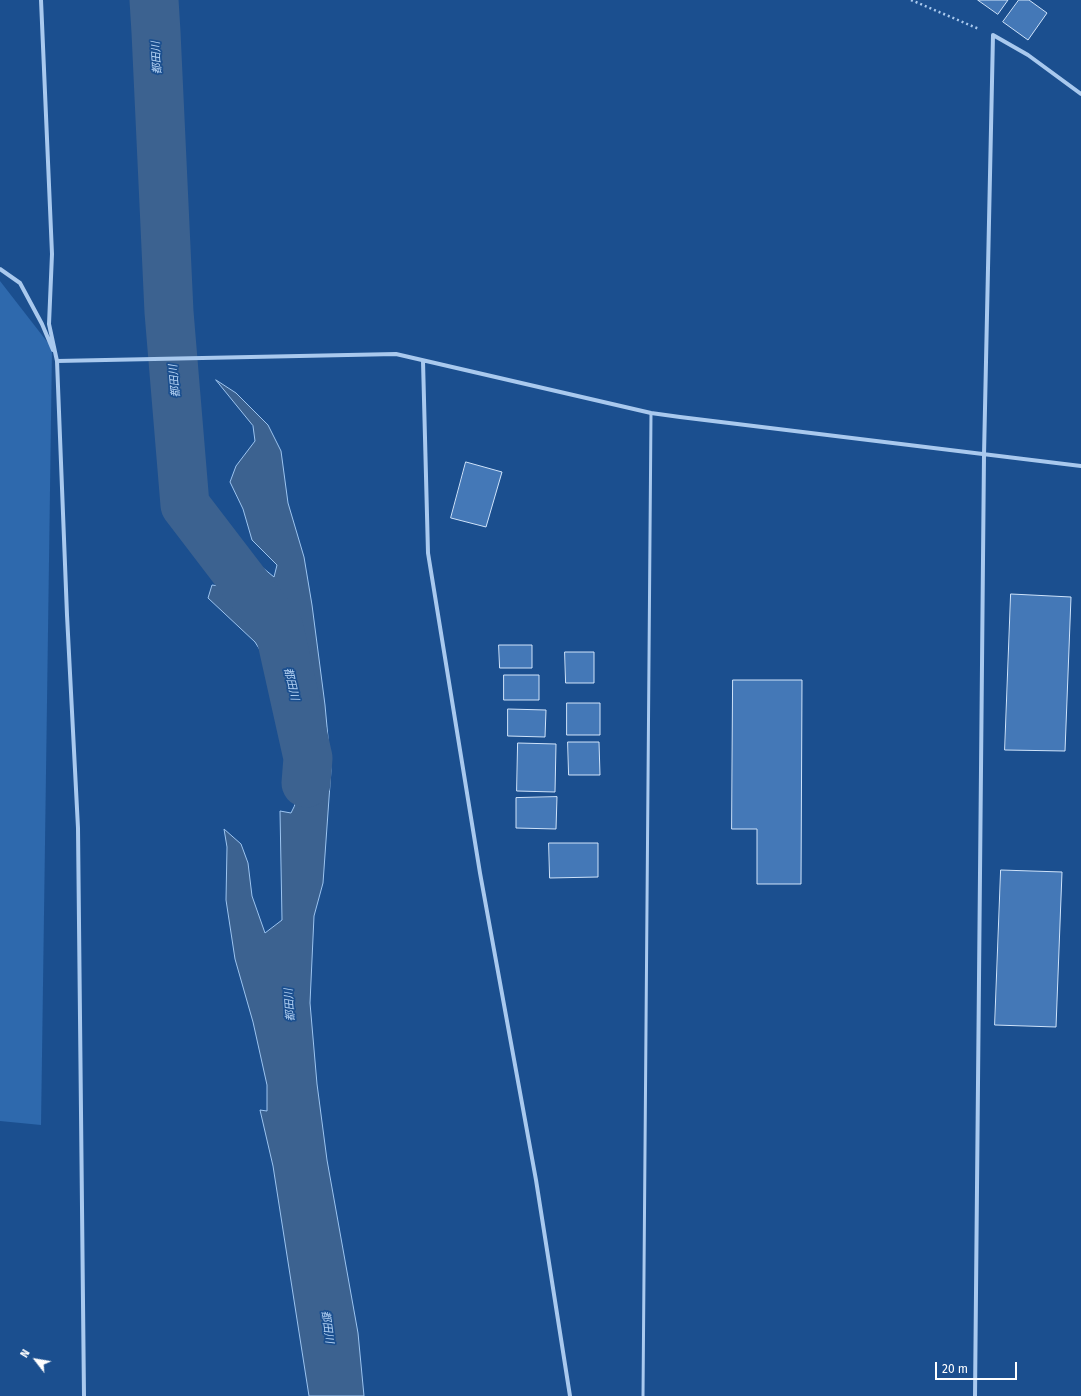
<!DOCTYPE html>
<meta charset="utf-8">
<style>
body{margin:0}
#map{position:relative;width:1081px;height:1396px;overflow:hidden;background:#1b4f8f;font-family:"Fira Sans",sans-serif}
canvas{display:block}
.north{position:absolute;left:16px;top:1340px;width:40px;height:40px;-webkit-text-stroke:3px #1b4f8f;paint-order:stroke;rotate:301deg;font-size:11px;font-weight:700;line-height:16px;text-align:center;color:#fff}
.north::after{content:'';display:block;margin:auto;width:14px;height:18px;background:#fff;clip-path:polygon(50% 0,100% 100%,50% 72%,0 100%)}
.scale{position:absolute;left:935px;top:1362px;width:82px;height:18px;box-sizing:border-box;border:2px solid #fff;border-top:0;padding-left:5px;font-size:12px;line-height:14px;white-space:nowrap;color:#fff;-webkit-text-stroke:3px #1b4f8f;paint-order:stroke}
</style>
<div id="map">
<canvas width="1081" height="1396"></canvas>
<div class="north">N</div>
<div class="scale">20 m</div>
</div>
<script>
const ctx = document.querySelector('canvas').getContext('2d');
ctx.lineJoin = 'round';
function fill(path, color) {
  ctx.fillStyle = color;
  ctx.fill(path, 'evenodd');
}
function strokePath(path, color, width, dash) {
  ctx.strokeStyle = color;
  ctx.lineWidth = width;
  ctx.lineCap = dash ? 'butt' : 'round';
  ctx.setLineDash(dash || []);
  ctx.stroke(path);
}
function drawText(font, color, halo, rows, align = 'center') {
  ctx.font = font + ' "Fira Sans","Noto Sans JP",sans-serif';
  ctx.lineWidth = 3.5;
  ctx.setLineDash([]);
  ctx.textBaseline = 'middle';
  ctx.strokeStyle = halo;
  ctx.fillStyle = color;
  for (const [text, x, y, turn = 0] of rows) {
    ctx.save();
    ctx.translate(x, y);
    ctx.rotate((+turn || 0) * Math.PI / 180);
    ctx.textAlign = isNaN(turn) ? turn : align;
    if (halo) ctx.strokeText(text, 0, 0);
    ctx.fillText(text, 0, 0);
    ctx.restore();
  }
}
fill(new Path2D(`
 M0 281 52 348 41 1125 0 1121Z`), '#2e69ad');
const water = new Path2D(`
 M216 380 236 393 268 425 281 451 288 503 304 557 312 605 325 705 331 770 323 883 314 916 310 1003 317 1084 327 1160 358 1333 364 1396H309L273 1166 260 1110 267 1111V1085L253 1022 235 959 226 900 227 847 224 829 241 844 248 863 252 896 265 933 282 920 280 811 291 813C310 780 299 714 295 676L282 691 277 677 255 642 208 598 212 585 219 586 256 616 257 575 252 559 274 577 277 565 252 540 243 509 230 482 236 466 255 441 253 426Z`);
fill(water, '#3c6290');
strokePath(water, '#9cc4f0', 1);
strokePath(new Path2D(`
 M154 0 156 32 169 312 185 505 279 628 308 758 306 783`), '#3c6290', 49);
const building = new Path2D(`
 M978 0H1008L998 14Z
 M1019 0H1029L1047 13 1028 40 1003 22Z
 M466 462 502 472 486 527 451 518Z
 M1011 594 1071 597 1065 751 1005 750Z
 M499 645H532V668H500Z
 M565 652H594V683H566Z
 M504 675H539V700H504Z
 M733 680H802L801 884H757V829H732Z
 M567 703H600V735H567Z
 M508 709 546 710 545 737 508 736Z
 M568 742H599L600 775H569Z
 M518 743 556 744 555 792 517 791Z
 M557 797 556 829 516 828V798Z
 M549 843H598V877L550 878Z
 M1001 870 1062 872 1056 1027 995 1025Z`);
fill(building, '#4478b7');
strokePath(building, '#cfe3fa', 1);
strokePath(new Path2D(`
 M911 0 979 29`), '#a9c9ee', 2.5, [2, 3]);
strokePath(new Path2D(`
 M643 1396 651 413`), '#a9c9ee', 3);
strokePath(new Path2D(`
 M41 0 52 254 49 324 57 361 67 615 78 828 84 1396
 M0 269 20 283 42 324 53 350
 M57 361 396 354 651 413 680 417 1081 466
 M423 361 428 553 480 873 536 1180 570 1396
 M975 1396 984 455 993 35 1028 55 1081 94`), '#a9c9ee', 4);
drawText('italic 11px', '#b5d3f5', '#1b4f8f', [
 ["都田川",157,58,-93],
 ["都田川",175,381,-95],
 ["都田川",291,684,77],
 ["都田川",290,1005,-94],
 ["都田川",327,1327,82]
]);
</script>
